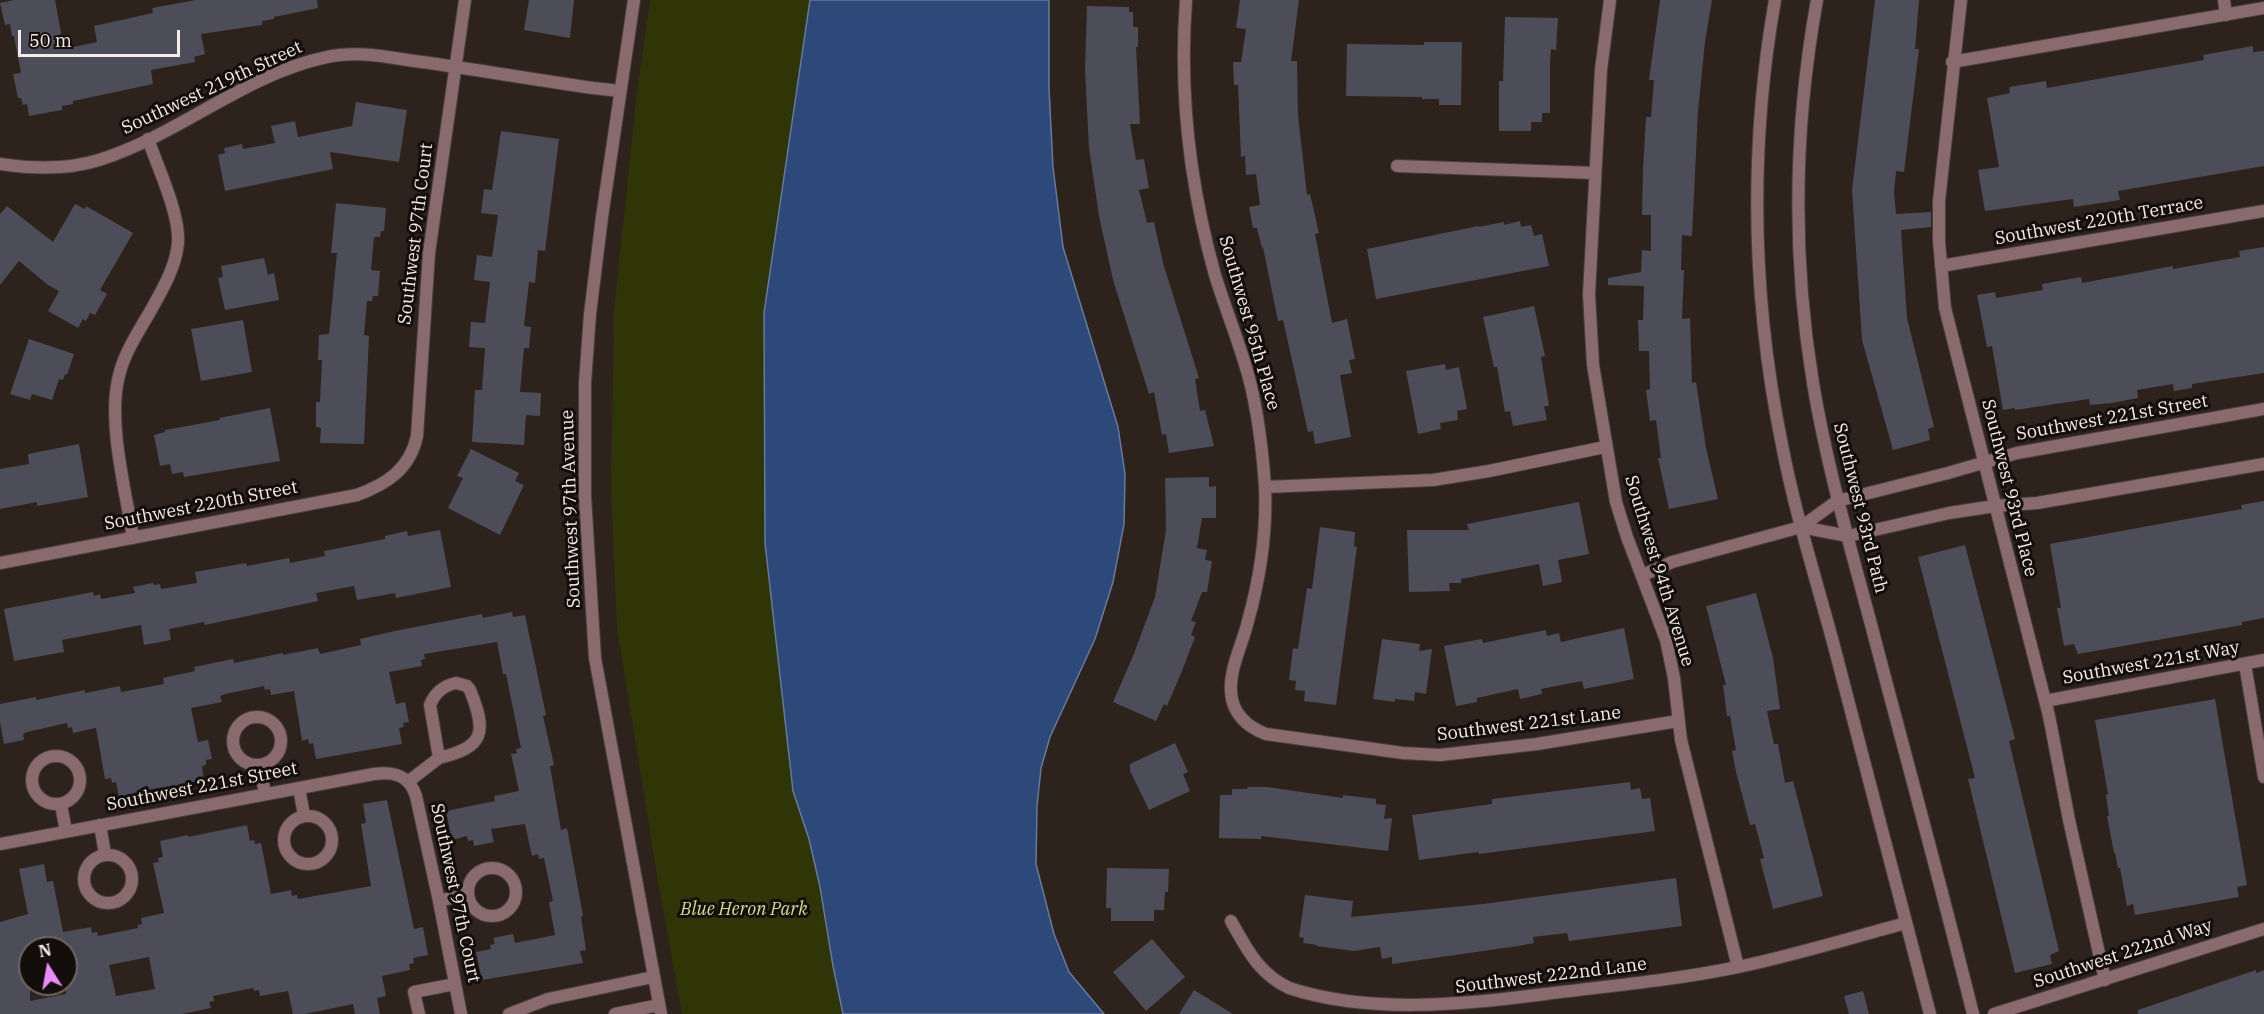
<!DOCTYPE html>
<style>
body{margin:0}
#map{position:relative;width:2264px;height:1014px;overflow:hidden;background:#2e231c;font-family:"IBM Plex Serif",serif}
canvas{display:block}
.north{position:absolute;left:18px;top:936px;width:60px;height:60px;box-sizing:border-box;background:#130e0b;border:2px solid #6d6763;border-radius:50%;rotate:349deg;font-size:16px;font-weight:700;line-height:24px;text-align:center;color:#f4ece8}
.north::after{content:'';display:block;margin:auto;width:21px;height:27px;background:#ea8dfc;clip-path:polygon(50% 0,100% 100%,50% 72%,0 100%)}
.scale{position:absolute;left:18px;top:30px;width:162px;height:27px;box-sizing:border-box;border:3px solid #f4ece8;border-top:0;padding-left:8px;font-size:18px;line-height:21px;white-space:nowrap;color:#f4ece8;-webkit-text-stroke:4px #130e0b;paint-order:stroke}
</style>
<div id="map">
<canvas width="2264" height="1014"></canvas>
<div class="north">N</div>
<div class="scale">50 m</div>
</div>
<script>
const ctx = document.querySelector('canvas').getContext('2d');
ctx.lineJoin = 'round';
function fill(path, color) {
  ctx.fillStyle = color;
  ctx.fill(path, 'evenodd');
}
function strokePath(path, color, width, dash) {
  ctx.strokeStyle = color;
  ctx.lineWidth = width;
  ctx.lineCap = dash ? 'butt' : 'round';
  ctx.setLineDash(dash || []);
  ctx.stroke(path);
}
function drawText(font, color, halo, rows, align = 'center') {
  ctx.font = font + ' "IBM Plex Serif",serif';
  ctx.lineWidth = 6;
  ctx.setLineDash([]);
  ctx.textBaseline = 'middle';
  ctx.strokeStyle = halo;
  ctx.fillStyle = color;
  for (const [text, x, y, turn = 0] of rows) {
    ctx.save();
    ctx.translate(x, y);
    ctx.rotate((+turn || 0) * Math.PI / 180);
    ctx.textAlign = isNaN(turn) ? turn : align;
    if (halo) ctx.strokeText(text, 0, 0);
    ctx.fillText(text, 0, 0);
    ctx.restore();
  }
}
fill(new Path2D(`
 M650 0H810L787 152 763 425 765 543 793 791 809 839 820 887 833 966 843 1014H682L657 875 617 628 611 488 614 311 637 92Z`), '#2f3506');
const water = new Path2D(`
 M810 0H1049V89L1053 167 1063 247 1118 427 1125 474 1124 524 1113 582 1095 639 1050 737 1041 768 1037 806 1036 864 1054 934 1069 972 1104 1014H843L833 966 820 887 809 839 793 791 765 543 764 313Z`);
fill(water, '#2c497a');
strokePath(water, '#687a9b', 1.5);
fill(new Path2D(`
 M14 0H55L64 49 97 42 94 26 153 13 152 8 196 0H317L318 8 274 17V19L262 21V25L201 34 205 54 194 57 195 62 151 70 153 84 73 101V104L62 106V110L29 116 27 104 23 105 21 98H18L13 74 21 73 14 36H12L10 24 5 25 0 3Z
 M529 0H574L570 38 524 30Z
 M1240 0H1299L1291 61H1297L1298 115 1307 195 1310 194 1319 233 1315 234 1332 323 1347 319 1355 359 1349 360 1352 373 1340 375 1351 437 1315 444 1313 431 1308 432 1283 320 1278 321 1263 247 1262 248 1257 228H1253L1249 207 1260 205 1256 174 1246 175 1245 156 1241 157 1238 85H1234L1233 62H1241L1246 29 1236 28Z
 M1660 0H1712L1705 42 1698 111 1692 236 1682 235 1681 270H1684L1682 319 1690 318 1692 383 1696 382 1706 448 1718 499 1669 509 1658 458H1661L1656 420 1650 421 1646 390 1650 389 1649 351H1639L1638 320H1643L1644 286 1608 285V278L1641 272 1642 250 1651 251V215H1642L1643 170 1646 117H1651L1654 80H1649Z
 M1875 0H1919L1915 49H1919L1904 172 1896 171 1894 192 1896 214 1931 212V227L1901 230 1907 318 1934 427 1928 429 1930 440 1893 450 1862 340 1852 190Z
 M1087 6 1129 7V12H1133V27H1138V47H1136L1140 124H1130L1136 160 1144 159 1149 188 1139 190 1147 223 1154 222 1163 263 1199 378 1195 379 1200 411 1205 410 1214 446 1169 453 1166 434 1162 435 1154 392 1149 394 1113 280 1099 216 1089 148 1085 70Z
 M1505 17 1558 18 1556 50 1551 49 1550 62V113H1542V122H1531V131H1499V81H1503Z
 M1424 42H1462L1461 105H1439V99H1422V97L1346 96 1347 44 1424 45Z
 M2253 46V52L2264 51V166L2118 191 2120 200 2074 207 2073 199 1985 211 1978 170 1999 167 1987 98 2010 93 2009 87 2046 81 2047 88 2204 60 2203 55Z
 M356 102 407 110 399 162 330 152 333 169 225 191 218 155 225 153 224 148 242 144 243 149 275 143 271 126 295 121 298 137 352 126Z
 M501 131 559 139 545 251 538 250 535 283 529 282 524 326 531 327 529 348H524L520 392 541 393 540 416 526 415 524 445 472 442 475 390H482L485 348 469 347 471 322 485 323 490 282 474 280 477 255 492 257 498 215 481 213 484 189 492 190Z
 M336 203 386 208 384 231H381L380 237H374L371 270 380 271 378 296H373L372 301H367L364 335 369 336 364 444 320 443 321 428 316 427V402H320L322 360H318L319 335 329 334 337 253H331Z
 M75 204 85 209 86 206 133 233 100 290 107 294 95 315 90 313 86 321 83 319 78 328 48 311 59 291 48 285 19 261 0 285V214L7 206 53 242Z
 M1520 221 1521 227 1531 225 1534 236 1542 234 1549 266 1376 299 1367 249 1478 226V227L1504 222V225Z
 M2264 247V373L2192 384V388L2174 391 2173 384 2137 390 2138 398 2112 403 2090 405 2089 399 2015 410 2014 408 2003 410 1992 346 1987 347 1977 295 1995 292 1996 298 2043 290 2042 284 2081 277 2082 283 2173 266V269L2240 257 2239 251Z
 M264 258 268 275 274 273 279 300 225 310 218 278 223 277 221 266Z
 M1534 306 1545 356 1541 357 1549 406H1544L1547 420 1513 426 1510 411 1505 412 1497 367H1494L1483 317Z
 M243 320 252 372 201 381 191 329Z
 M29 339 74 354 67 375 65 374 63 380 59 379 52 400 32 394 30 400 10 394Z
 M1445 364 1446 370 1459 367 1467 409 1457 411 1458 420 1440 423 1441 429 1418 434 1406 371Z
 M270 408 280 461 184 477 183 472 172 474 170 464 160 466 154 435 165 432V430L220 420 219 418Z
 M79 444 88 497 37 506V502L0 509V469L29 464 28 454Z
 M471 449 519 473 515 481 524 485 500 535 448 508 463 478 457 476Z
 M1209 477V487L1216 486V518H1202L1197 548 1207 550 1205 560 1212 561 1207 592H1202L1191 621 1196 622 1191 635 1195 637 1182 671 1167 706 1164 704 1156 721 1113 702 1133 656 1155 597 1166 530 1165 478Z
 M2264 501V618L2242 622V625L2078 654 2074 644 2064 646 2057 608H2061L2050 544 2242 509 2241 505Z
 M1579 502 1589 554 1558 560 1562 582 1543 586 1539 564 1461 579V583H1449L1450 591 1409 592 1407 530H1469L1467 524Z
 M1320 527 1355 532 1354 546 1357 547 1336 705 1304 701 1305 691 1295 690 1296 681 1289 680 1293 648 1298 649 1307 588 1312 589Z
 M440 530 451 587 396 598 395 593 357 600 354 586 316 593 318 601 205 625 204 622 169 629 171 640 144 645 141 625 62 640 64 652 14 661 4 609 93 592 94 596 100 594 101 599 135 593 133 587 153 583 154 585 160 584 161 589 197 583 195 572 246 563 247 566 289 558 290 563 325 556 324 551 385 539V536L407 531 408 536Z
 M1965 545 2015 739 2009 741 2059 951 2050 955 2052 964 2015 973 1968 779 1975 778 1918 557Z
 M1756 593 1773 658 1780 709 1767 711 1774 744H1778L1785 783 1793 781 1823 896 1773 909 1760 859 1764 858 1755 824 1750 825 1736 772 1732 751 1736 750 1730 716H1727L1723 685H1726L1706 606Z
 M512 612 513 617 525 615 546 715 543 716 554 765 550 766 561 830 567 828 583 916 581 917 586 950 580 951 583 963 482 980 476 952 491 949 490 945 495 944 493 938 513 934 515 943 555 935 549 902 553 901 544 858 539 859 538 854 532 856 525 824 491 829 494 842 474 846 473 840 468 841 467 836 452 840 446 811 495 801 494 796 519 791 511 754 517 753 516 749 521 748 506 674H503L497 642 424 654 425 659 421 660 422 666 389 672 396 704 405 702 409 722 403 723 404 727 399 728 402 744 316 759 313 743 309 744 308 739 302 741 294 691 271 695 270 689 265 690 264 686 225 694 220 696 222 702 191 708 198 742 208 740 212 759 206 760V765L202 766 204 781 147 790V793L119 797 116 782 112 783 111 778 105 779 96 728 73 733 72 727 68 728 67 723 27 732 23 734 24 740 4 744 0 722V704L36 697V700L85 690V693L120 686 121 692 164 684 163 678 195 671 194 667 233 659 234 663 283 653V655L318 648 320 654 361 645 360 639 395 631 482 614 483 618Z
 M1624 628 1634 679 1584 689 1582 681 1541 689 1542 694 1520 699 1518 689 1477 698V702L1456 706 1444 646 1482 639 1483 643 1546 630 1547 636 1559 633 1561 642Z
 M1382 639 1420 644 1419 651 1432 649 1426 694 1415 692 1414 701 1395 699V702L1373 699Z
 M2215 699 2247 885 2237 887 2239 897 2135 915 2133 904 2127 906 2120 868H2118L2115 853H2114L2107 816H2109L2106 795 2108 794 2095 720Z
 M1175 743 1188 772 1183 774 1190 791 1149 810 1130 771V764Z
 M1630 782 1631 790 1640 788 1642 799 1650 798 1655 831 1479 854 1478 852 1419 860 1412 815 1492 804V799Z
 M1248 787H1267L1343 798V795L1376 799V804L1386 805 1384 819 1392 818 1388 851 1261 836V839L1219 838 1220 795H1232V789H1247Z
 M387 800 414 929 423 927 428 955 413 958 414 963 409 964 410 970 382 976 386 996 377 998 380 1014H355L353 1004 305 1014H293L288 991 260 996 259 990 254 991 253 988 213 996 214 1001 209 1002 211 1008 182 1014H0V922L28 914 19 869 44 864 47 882 53 881 63 932 91 927 92 933 97 932 98 936 138 928V925L142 924 141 918 164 913 153 863 159 862 158 858 163 857 160 841 188 835V837L247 825 250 841 254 840 255 844 261 843 271 894 291 890 292 896 297 895 298 899 371 886 361 824 366 823 363 804ZM30 948H66V994L30 1001ZM149 957 155 989 116 996 109 965Z
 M1107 868 1169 869 1168 892H1165L1164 910H1154V921H1111V908H1106Z
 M1676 878 1682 926 1569 941 1567 933 1533 937 1534 943 1518 946 1392 964V957L1382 959 1380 947 1354 951 1316 946 1317 945 1303 943 1304 938 1299 937 1305 895 1353 901 1351 917 1483 904Z
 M1152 939 1185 977 1146 1011 1113 972Z
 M2256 970V973L2264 970V1014H2138V1010Z
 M1194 990 1233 1014H1179Z
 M1863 991 1869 1014H1849L1844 996Z`), '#4d4c59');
const minor = new Path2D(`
 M1186 0C1179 92 1190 186 1215 275 1224 304 1235 332 1244 361 1257 401 1262 444 1265 486 1267 532 1260 578 1248 621 1243 643 1229 669 1231 692 1232 713 1247 727 1266 734L1403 753 1440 755 1537 744 1678 721
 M1610 0 1601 70 1589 294 1593 365 1616 502 1627 537 1666 640 1674 678 1681 740 1738 967
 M1961 0 1939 201V241L1945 308 2049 716 2069 820 2105 980
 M2224 0 2226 15
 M1952 62 2264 8
 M0 164C33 169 67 170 99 160 179 135 245 74 327 57 358 50 391 58 422 62 479 70 536 80 593 88L620 91
 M1397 166 1595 173
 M1941 266 2264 211
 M1265 487 1433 480 1489 471 1605 447
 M1801 527 1848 536 1949 513 1995 506 2037 503 2264 464
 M133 538C126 492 108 425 118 380 123 354 138 333 151 310 162 290 176 267 178 243 180 214 158 168 148 139
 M0 563 357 495C387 484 410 469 417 436L429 253 465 0
 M1643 575 1672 562 1801 527 1837 501 1948 473 2017 453 2264 409
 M2245 664 2264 777
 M456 683 467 686 470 690C487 732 485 747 439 758L430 705C435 692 443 686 456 683Z
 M2045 701 2264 660
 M233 741a24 24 0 1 1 48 0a24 24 0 1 1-48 0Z
 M32 780a24 24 0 1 1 48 0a24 24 0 1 1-48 0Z
 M260 766 265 794
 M409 781 439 758
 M299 788 304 815
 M61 805 66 831
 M284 840a24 24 0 1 1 48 0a24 24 0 1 1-48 0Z
 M100 825 105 854
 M0 844 374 774C394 771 409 775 416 796L439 901 461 1014
 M84 879a24 24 0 1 1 48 0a24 24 0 1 1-48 0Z
 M468 892a24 24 0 1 1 48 0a24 24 0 1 1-48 0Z
 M439 901 467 894
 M1231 921C1247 949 1258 973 1289 988 1368 1014 1462 1005 1545 994 1609 986 1675 980 1738 967 1795 955 1850 938 1906 923
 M419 1014 414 992 455 984
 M509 1014 548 999 653 977
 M615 1014 659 1005
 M1994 1014 2264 929`);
const tertiary = new Path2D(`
 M634 0 602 217 590 314 585 383V496L595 658 661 1014
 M1775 0C1749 148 1752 298 1782 445 1795 513 1816 579 1834 646 1865 769 1899 891 1930 1014
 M1817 0C1794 127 1792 256 1813 383 1828 474 1855 562 1878 651 1910 772 1943 893 1973 1014`);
strokePath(minor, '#4a3f39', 14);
strokePath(tertiary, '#4a3f39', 14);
strokePath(minor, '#896a6d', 12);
strokePath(tertiary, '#896a6d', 12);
drawText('18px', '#f4ece8', '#130e0b', [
 ["Southwest 219th Street",212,88,-25],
 ["Southwest 220th Terrace",2099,221,-10],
 ["Southwest 97th Court",416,234,-83],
 ["Southwest 95th Place",1249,323,74],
 ["Southwest 221st Street",2112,418,-10],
 ["Southwest 93rd Place",2009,488,76],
 ["Southwest 220th Street",201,506,-11],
 ["Southwest 93rd Path",1860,508,76],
 ["Southwest 97th Avenue",571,509,-92],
 ["Southwest 94th Avenue",1659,571,73],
 ["Southwest 221st Way",2151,663,-10],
 ["Southwest 221st Lane",1529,724,-7],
 ["Southwest 221st Street",202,787,-11],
 ["Southwest 97th Court",455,893,78],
 ["Southwest 222nd Way",2123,954,-18],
 ["Southwest 222nd Lane",1551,976,-7]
]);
drawText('italic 18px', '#cfdf81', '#130e0b', [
 ["Blue Heron Park",744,910]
]);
</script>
